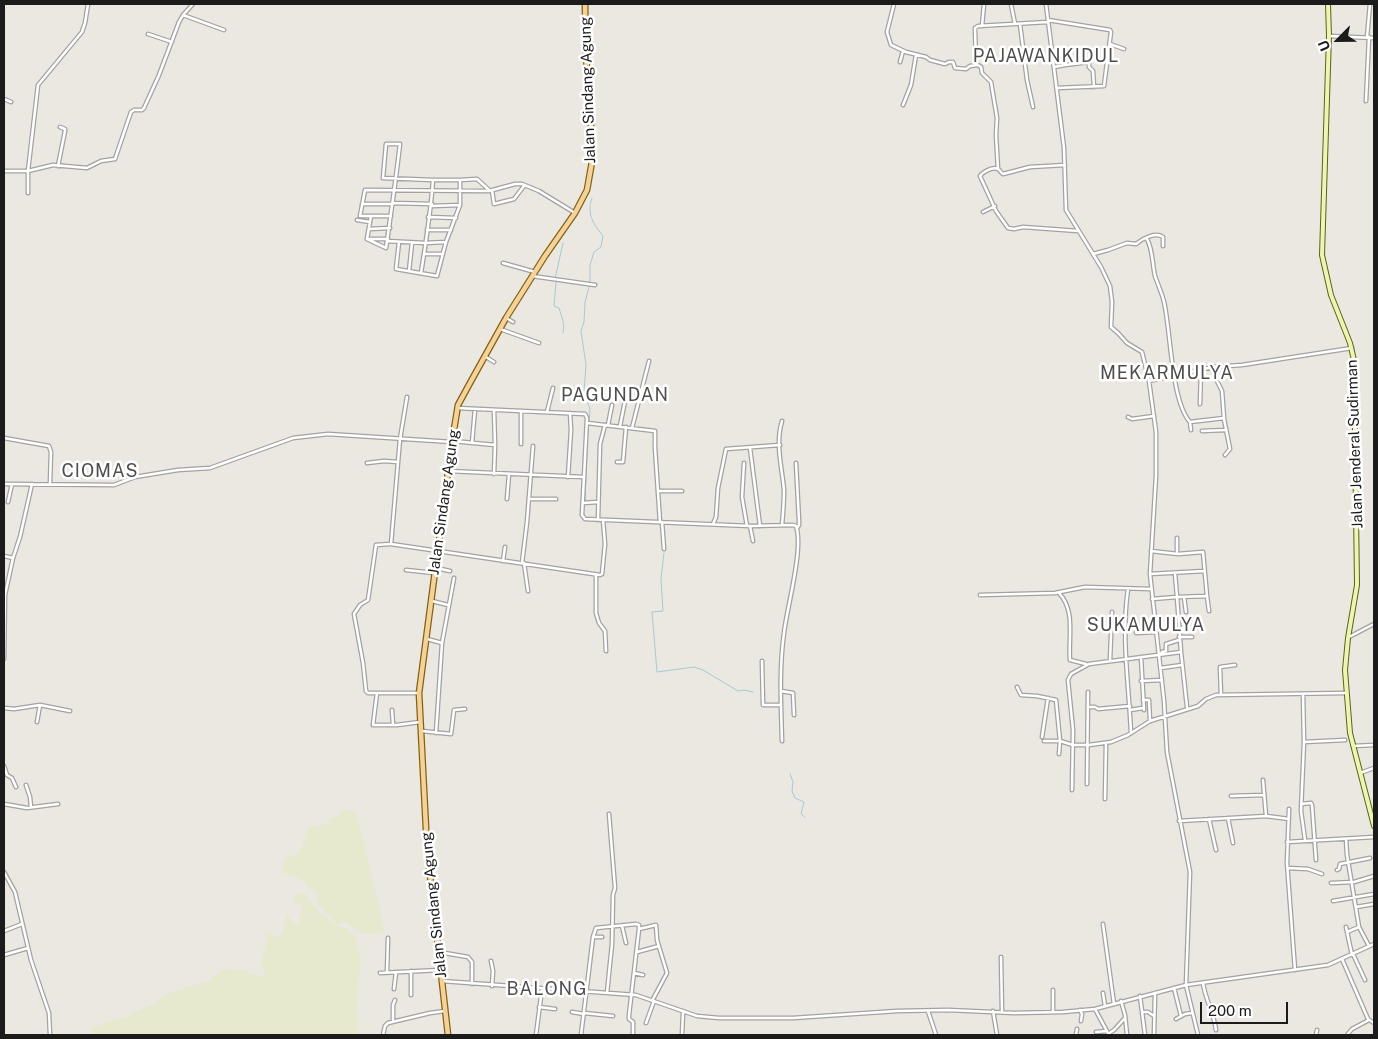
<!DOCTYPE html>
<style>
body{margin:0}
#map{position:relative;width:1378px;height:1039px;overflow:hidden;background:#ebe8e1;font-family:"Public Sans",sans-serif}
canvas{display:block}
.frame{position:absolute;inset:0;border:5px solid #1b1b1b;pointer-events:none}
.north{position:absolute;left:1313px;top:15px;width:50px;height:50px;-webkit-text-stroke:4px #fff;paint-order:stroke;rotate:247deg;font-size:14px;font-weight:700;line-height:20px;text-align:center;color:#1b1b1b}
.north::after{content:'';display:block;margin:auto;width:18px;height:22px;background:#1b1b1b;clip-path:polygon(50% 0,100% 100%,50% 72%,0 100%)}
.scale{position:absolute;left:1200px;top:1002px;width:88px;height:22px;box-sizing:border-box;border:2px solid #1b1b1b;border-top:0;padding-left:6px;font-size:15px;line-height:18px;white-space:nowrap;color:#1b1b1b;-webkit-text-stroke:4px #fff;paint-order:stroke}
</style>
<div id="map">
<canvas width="1378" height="1039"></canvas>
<div class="frame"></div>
<div class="north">U</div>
<div class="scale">200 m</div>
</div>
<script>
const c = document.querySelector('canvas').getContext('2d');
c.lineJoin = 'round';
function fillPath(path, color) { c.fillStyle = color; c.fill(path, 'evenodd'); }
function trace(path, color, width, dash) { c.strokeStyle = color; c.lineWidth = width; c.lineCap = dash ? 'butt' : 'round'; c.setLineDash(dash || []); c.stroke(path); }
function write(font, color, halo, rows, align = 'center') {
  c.font = font + ' "Public Sans",sans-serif'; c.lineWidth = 5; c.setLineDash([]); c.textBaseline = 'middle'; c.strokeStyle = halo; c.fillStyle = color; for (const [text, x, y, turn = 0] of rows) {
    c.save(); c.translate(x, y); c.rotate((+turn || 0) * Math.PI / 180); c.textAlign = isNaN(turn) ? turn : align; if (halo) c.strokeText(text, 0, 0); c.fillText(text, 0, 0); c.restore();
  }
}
fillPath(new Path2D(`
 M344 810 355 811 358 818 385 932 367 934 359 932 346 922 338 924 333 920 316 903 318 892 307 887 303 880 282 872 283 864 287 857 297 854 302 848 308 828 329 823V819L338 816Z
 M300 893 306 895 320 914 325 916 334 924 349 930 356 938 361 959 357 1001 359 1035H355L352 1031 354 1035H92V1028L112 1020 128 1017 131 1014 154 1004 165 995 187 987 210 981 223 969 246 970 249 973 264 976 263 967 261 963 266 945 267 933 279 937 283 930 287 915 293 922 300 924 301 904 294 902V894Z`), '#e6e9cd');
trace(new Path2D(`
 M555 279 563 243
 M556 282 554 306 559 308C562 317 565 324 563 333
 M590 283V265L594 252 601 247 603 236C594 225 586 214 592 198
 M589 422 590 409 584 392 586 365 581 331 584 322 585 302 589 287
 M585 501 588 425
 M664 553 661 579 663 611 652 612 657 672 694 667 703 670 738 691 744 690 753 692
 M790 774 793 782 792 791 795 798 804 802 801 814 805 817`), '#a4c9d6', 1);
const minor = new Path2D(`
 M894 4 887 32 891 45 906 52 926 57 930 60 945 64 949 62H953L955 68 966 69 970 66 977 65
 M1011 4 1015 24
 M1046 4 1064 148 1066 210 1101 267 1110 286 1112 302 1111 327 1118 333 1127 343 1142 352 1149 381 1156 432V476L1150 574 1164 701 1167 752 1190 872 1186 985 1198 1035
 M183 15 224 30
 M1048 20 1110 30 1111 32 1104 86 1057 88
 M1020 24 1027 80 1033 107
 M982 26 984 4
 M148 34 172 42
 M1329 36 1374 38
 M1367 37 1370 4
 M1110 44 1124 49
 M1052 54 1064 53 1065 65 1054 67
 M900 62 903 51
 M1065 65 1089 62V67L1093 71 1094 87
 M4 99 11 102
 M1366 101 1369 37
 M903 105 911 85 916 55
 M1065 165 1030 167 1003 174C1001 173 1000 170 998 169 992 166 982 173 980 176L996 211 1008 228 1014 229 1023 227 1078 231
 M58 166 65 131V129L60 127
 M998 169 996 135 997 118 991 82 982 73 981 67 976 64 975 28 978 26 1048 22
 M4 171H28L38 85 82 32 85 23 88 4
 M460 180 477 179 489 190
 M492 190 494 204 514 199 524 186
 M28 193V171L53 165 87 168 101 161 115 159 131 112 134 110H142L144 108 159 75 179 22 183 15 193 4
 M393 203 432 204
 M362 204H393
 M432 206 460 205
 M983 212 995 206
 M391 216H360L365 190 489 191 515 184H522L539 191 575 213
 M428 217 456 218
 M357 220 370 222
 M369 229 390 228
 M427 230H451
 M367 239 386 248C391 213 396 179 400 144H386L383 178 433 180C431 211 426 242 421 273
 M367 239 371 216
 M369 239H388
 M1147 239C1153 250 1152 263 1155 276 1158 285 1162 293 1164 302 1171 332 1171 401 1190 422L1224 418 1222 391 1215 377 1213 367
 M387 241 425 243 446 242 460 205V180H433
 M399 242 396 269 437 276 446 242
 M424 254H443
 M1093 254 1108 250 1127 243 1136 244C1143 238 1156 232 1163 237V246
 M503 263 535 272
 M409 271 412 243
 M532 276 595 285
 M506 318 513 322
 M500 329 539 343
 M486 357 494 362
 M1149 381 1213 367 1242 365 1352 348
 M407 397 400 439 391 544 600 575 602 574 605 544 603 520
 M1200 404 1201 369
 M457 408 585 414 587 418 584 477
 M494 410 495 445
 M547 412 553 388
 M1128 417 1132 419 1154 416
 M1224 419 1230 449 1225 455
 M1190 422 1191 430
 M587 423 655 431V448L660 522
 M608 425 612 405
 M620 426 625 401
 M632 428 649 361
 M1202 431 1225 430
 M4 438 49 446 51 452 50 483
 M453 441 495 445 494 474
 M472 443 475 409
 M521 444V411
 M750 448 760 526
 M617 462H623L626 427
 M367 463 384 461 398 462
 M744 463 742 497 747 526
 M796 463 799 521V525L797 528
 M448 471 584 477 582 515 585 519 750 526 793 525 796 526C804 548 787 607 784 633 779 669 781 705 782 741
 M568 477 571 430 570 413
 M4 484 114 485 135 477 178 470 210 468 293 438 328 434 452 442
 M658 491H682
 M507 499 509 474
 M529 499H556
 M8 502 12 484
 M583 503 598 502
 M598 520 600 444 605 425
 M662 522 664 549
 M713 524 716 517 718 488 726 449 780 445
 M782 525C783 514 784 502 784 490 782 467 775 444 782 421
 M750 526 753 541
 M1177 538V554
 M390 544 376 545 368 600 360 605 354 614 363 663 366 691 368 693H419
 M1151 551 1178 554 1203 552 1207 596 1177 597 1175 573
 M4 556 13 558
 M503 561 505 547
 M522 563 527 522 533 446
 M524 563 528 591
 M436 568 450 571
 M406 570 434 573
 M1150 574 1204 571
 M596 575V613L599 623 605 631 606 651
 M1128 589C1121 636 1129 686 1131 733
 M1059 593C1076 611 1068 637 1070 660L1086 664
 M980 595 1055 593 1085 587 1151 589
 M1207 596 1209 611
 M1184 597 1186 612
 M1152 599 1177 597 1181 652
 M432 601 448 605
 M1136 633 1156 632
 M1179 637H1192
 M1349 637 1374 624
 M427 639 442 643 436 733
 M442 643 454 578
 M1160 655 1162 652 1166 651V644L1179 640
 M1141 657 1144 710
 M4 659 5 595 13 558 20 537 32 484
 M1110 660 1112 612
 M762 661 763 705H781
 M1161 668 1182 665
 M1141 681 1162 680
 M1017 687 1021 695 1037 696 1056 700 1060 741 1073 745H1089L1111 742 1128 735 1150 721 1198 706 1206 699 1216 695 1346 693
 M781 691 793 693 794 715
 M377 693 373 725H397L420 722
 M1303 694 1304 742 1345 740
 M1221 695 1220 667 1235 665
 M1143 700H1149L1150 721
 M1088 707H1095L1098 709 1130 706
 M4 708 14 709 40 705 70 711
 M392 710 393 725
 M1130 710 1143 708
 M37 722 40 705
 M422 731 451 734 454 710 465 709
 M1042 737 1048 698
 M1044 741H1060L1059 754
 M1304 742 1301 811 1305 840
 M1353 746 1374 745
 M4 766 7 775 12 778 16 787
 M1360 773 1374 768
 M1263 780 1266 816
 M1087 784 1088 692
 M26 785 30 797 31 807
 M1072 790 1073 730 1068 680 1071 674 1089 664 1181 652 1187 707
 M1231 796 1264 795
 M1105 799 1106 743
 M4 804 27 808 58 804
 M1301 804 1311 803 1312 805 1316 860
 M1289 809 1287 863 1295 970
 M1228 818 1233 843
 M1209 819 1216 850
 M1179 821 1266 816 1289 819
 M1346 839 1347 855 1359 927 1369 946
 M1287 842 1374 837
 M1288 868 1308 869 1322 874
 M1337 870 1339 869 1340 864 1370 858
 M4 872 15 892 31 960 49 1013 50 1035
 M1331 883 1354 882 1374 876
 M1333 901 1374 894
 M1356 907 1374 904
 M1103 924 1114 1004
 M622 926 626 943
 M1346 927 1352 955
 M4 931 22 924
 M1347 932 1359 927
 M593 937H602
 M439 952 468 957 472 962V984
 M637 952 659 946
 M1353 954 1365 980
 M4 955 28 948
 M1001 957 1002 1012
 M1342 959 1368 1019 1374 1023
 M491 961 493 971 492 986
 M411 971V995
 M387 972 388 938
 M380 973 440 970
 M634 973 643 975
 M442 981 636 995 697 1016 719 1018H793L897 1011 948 1010 1014 1013 1063 1012 1095 1009 1186 985 1328 965 1374 944
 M1203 983C1205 999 1214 1013 1216 1030
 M1174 988 1181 1016
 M394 989 396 972
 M1053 990V1011
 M607 993 612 944 613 895 615 888 609 814
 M1103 993 1105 1006
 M1140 996 1145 1035
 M1121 1001 1125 1015 1127 1035
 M539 1007 555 1009
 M1095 1009 1109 1035
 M1080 1010 1082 1014 1081 1021
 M928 1011 936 1035
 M993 1011 997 1035
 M572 1012 584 1014
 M1143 1012H1148L1154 1016
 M584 1013 613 1016
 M1176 1019 1185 1014 1192 1013
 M393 1021V1005L395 1000
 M646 1023 654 1001
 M1096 1032 1107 1031
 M1108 1034 1114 1030 1125 1018
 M383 1035 385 1026 388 1023 430 1013 445 1011
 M536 1035 542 989
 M581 1035 593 937 596 928 636 924 639 925V929
 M633 1035V1022L629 1019V1015L639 929 656 925 657 940 667 973 652 1001
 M682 1035 683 1013
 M1076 1035 1077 1029
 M1154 1035 1155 993
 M1316 1035 1317 1030
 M1347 1035 1352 1029 1369 1020`);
const secondary = new Path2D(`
 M1328 4 1329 36 1322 255 1331 295 1350 343 1354 360 1357 585 1348 638 1345 670 1350 733 1374 826`);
const primary = new Path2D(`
 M448 1035 427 848 419 693 452 442 458 405 470 383 506 318 545 256 575 213 587 190 593 156 586 55 585 4`);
trace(minor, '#a2a2a2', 5);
trace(secondary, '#59660d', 6);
trace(primary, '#86620c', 7);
trace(minor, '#fff', 2.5);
trace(secondary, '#eef3b7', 4);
trace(primary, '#f3d29e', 4.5);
write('15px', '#1b1b1b', '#fff', [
 ["Jalan Sindang Agung",588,90,-92],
 ["Jalan Jenderal Sudirman",1355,444,-92],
 ["Jalan Sindang Agung",444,502,-82],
 ["Jalan Sindang Agung",434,905,-96]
]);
c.letterSpacing = '1px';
write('18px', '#4e4e4e', '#fff', [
 ["PAJAWANKIDUL",1046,56],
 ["MEKARMULYA",1167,373],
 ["PAGUNDAN",615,395],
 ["CIOMAS",100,471],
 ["SUKAMULYA",1146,625],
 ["BALONG",547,989]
]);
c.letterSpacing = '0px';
</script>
